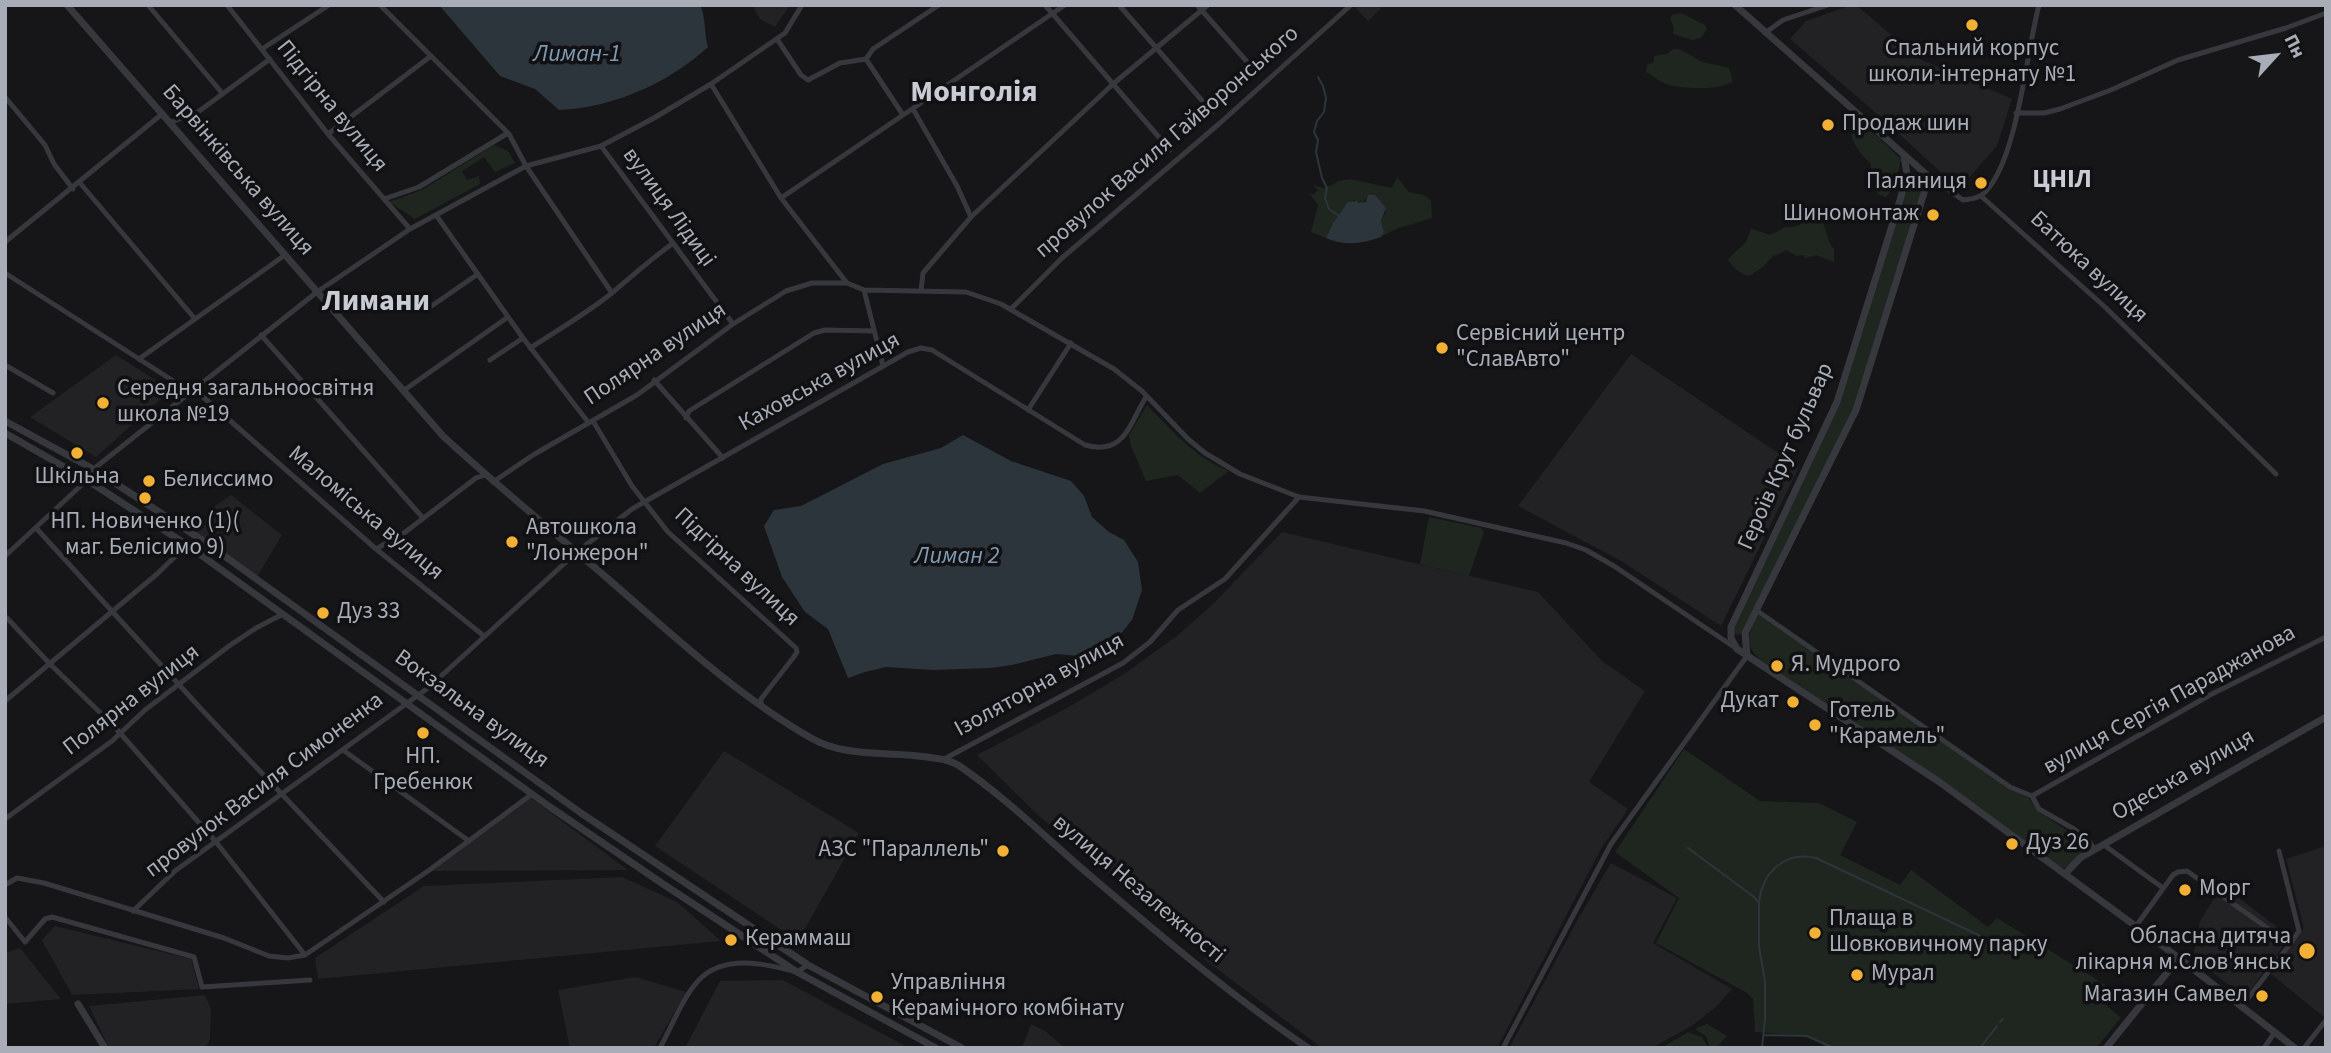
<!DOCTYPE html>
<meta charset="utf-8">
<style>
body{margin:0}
#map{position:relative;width:2331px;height:1053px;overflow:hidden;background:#161618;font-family:"Source Sans 3",sans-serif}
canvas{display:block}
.frame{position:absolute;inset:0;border:7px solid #a8adb8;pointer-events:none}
.north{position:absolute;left:2240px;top:21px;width:70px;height:70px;-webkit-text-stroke:5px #111113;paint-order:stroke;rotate:63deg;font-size:19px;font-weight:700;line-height:28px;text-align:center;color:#a8adb8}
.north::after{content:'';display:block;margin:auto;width:24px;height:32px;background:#a8adb8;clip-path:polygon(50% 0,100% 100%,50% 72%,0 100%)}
</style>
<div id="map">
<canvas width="2331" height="1053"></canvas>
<div class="frame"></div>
<div class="north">Пн</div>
</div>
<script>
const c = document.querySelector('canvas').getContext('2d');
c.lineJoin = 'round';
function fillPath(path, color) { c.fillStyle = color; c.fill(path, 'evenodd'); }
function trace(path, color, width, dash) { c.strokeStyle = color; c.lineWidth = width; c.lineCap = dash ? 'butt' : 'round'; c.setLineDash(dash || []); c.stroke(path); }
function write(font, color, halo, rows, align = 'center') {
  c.font = font + ' "Source Sans 3",sans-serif'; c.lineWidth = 7; c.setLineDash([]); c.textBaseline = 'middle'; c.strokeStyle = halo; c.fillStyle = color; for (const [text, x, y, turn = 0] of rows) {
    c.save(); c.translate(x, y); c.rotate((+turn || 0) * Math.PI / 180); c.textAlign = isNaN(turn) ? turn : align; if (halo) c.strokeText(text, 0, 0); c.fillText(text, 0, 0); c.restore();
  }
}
fillPath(new Path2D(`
 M752 5H790L775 27 760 19Z
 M1353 5H1384L1368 21Z
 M1852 5H1856L1920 59 2012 99 1997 146 1959 189 1883 119 1790 39 1806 21Z
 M1631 354 1799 467 1721 626 1623 562 1518 506Z
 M116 355 171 390 96 457 30 417Z
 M231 495 282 535 257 577 196 533 216 505Z
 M1282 532 1538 592 1602 661 1645 691 1589 782 1628 809 1602 847 1497 1048H1322L1204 959 1210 950 1136 897 1039 816 977 755 1067 708 1124 674 1178 635 1211 606Z
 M724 751 859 833 798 941 655 846Z
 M528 796 628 870 428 871Z
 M2326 846 2325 1018 2271 974 2304 928 2286 859Z
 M1611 863 1677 898 1653 943 1732 989 1717 1006 1693 1025 1652 1048H1509L1578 919Z
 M622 877 677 902 721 941 318 979 315 958 424 886Z
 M2222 885 2290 937 2245 997 2193 958 2200 921Z
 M55 926 191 959 199 989 72 995 42 940Z
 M20 948 61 999 5 1004V953Z
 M635 977 686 992 654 1048H570L558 990Z
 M783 980 909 1048H685L720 981Z
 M205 995 211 1009 210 1039 206 1048H109L89 1006Z
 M1031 1024 1045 1031 1065 1048H1022Z`), '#222225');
fillPath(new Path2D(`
 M1681 13 1705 25 1707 29 1701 38 1692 40 1673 34 1674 27 1670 19 1672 15Z
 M1673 49H1679L1703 62 1729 68 1733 81C1722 91 1680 89 1666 84 1659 81 1653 76 1646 72L1647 65 1654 62V56L1667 54Z
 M1859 119 1901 159 1896 184 1886 197C1875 194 1868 185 1868 174L1871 170V164C1860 154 1850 141 1850 126Z
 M494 145 508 151 515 163 495 172 484 157 462 171 467 180 479 176 480 184 415 219 389 202 422 190Z
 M1914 174 1922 177 1923 184 1855 409 1741 634 1736 635 1733 631 1840 403 1910 177Z
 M1397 177 1409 192 1424 195 1431 200 1432 218 1396 229 1381 237 1384 232 1381 221 1386 212 1382 204 1375 198H1367L1362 204 1354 200C1341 209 1333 223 1326 238L1311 232 1318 205 1310 194H1314L1318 190 1313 185 1323 188 1333 185 1338 181 1350 179 1392 188Z
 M1815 213C1827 221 1825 239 1834 249V262L1816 255 1806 258 1802 255 1797 256 1786 250 1777 255H1774L1763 267 1749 276C1741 274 1730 266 1728 259L1746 242 1751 229C1771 233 1764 240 1785 227 1798 229 1806 221 1815 213Z
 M1147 405C1171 429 1196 459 1229 471L1200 493 1178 475 1146 481 1131 446 1129 435Z
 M1429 517 1482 528 1484 532 1469 576 1420 564Z
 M1757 614 2009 789 2029 798 2038 811 2084 842 2091 849 2080 860 2064 868 2058 866 1930 772 1765 663C1743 647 1747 637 1757 614Z
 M1684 749 1760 801 1819 803 1857 822 1840 855 1900 885 1911 870 1988 927 1997 918 2117 992 2106 1005 2121 1018 2096 1048H1828L1806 1036 1755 1032 1753 999 1747 993 1656 943 1679 898 1615 852Z
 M1707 1024 1727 1036 1716 1048H1710L1706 1036 1696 1030V1028Z
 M1688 1032 1702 1037 1708 1047 1661 1048Z`), '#1e261f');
fillPath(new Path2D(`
 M439 5H700C706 17 704 34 708 47 669 83 612 108 559 110L535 89 500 76Z
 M1368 195H1375L1386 208 1381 221 1384 232 1381 237C1363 244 1343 246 1326 238L1333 223 1348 202 1357 201 1358 203 1366 202Z
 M963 435 1011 461 1071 481 1084 496 1092 517 1109 532 1124 540 1138 562 1142 590 1132 620 1101 658 1056 654 1012 665 991 668 933 670 886 667 865 672 848 678 828 629 805 612 782 577 764 526 774 510 801 506 883 464 941 448Z`), '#2c353c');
trace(new Path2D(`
 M1318 77 1323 86 1326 98 1324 112 1317 121 1314 132 1318 140 1316 152 1322 178 1327 188 1325 198 1329 209 1339 216
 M1688 848 1754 897 1759 903V947L1765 981V1019L1762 1048
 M1759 903C1762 872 1785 851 1816 858L1991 941
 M2000 1022 2003 1019
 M1764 1035 1807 1036 1834 1048
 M1980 1048 1997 1026`), '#2c353c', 2);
trace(new Path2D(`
 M148 5 222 93
 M227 5 328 134 410 229
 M380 5 509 134 526 166 612 293
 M1045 5 1170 150
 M1119 5 1212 112
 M1197 5 1257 73
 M1765 33 1783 20 1828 5
 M777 39 801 75 808 80 840 63 866 59 873 49 939 5
 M262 49 329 5
 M866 59 903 115
 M711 84 781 198 847 283 864 290 966 292 1001 304 1114 369 1142 391 1188 439 1205 453 1240 474 1299 497 1424 511 1566 543 1586 550 1614 566 1734 647
 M5 97 45 145 54 164 73 189
 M913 109 957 186 971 217
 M2016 113H2044L2060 109 2111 90 2178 60 2286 28 2326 13
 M169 123 198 112 270 59
 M328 134 431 56
 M601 146 733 324
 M1927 175 1963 200C1972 199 1981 198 1987 190 2018 155 2026 54 2039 5
 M80 183 195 319
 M1981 196 2106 308 2276 474
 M781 198 1065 5
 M384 199 419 187 508 133
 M436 215 523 338 588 422
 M5 242 162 114
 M5 273 189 391
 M864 290 883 366
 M921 291 923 273 971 217 1113 84 1208 5
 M430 307 478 274
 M1011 309 1062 258 1220 123 1351 5
 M261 335 423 518
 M530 348C558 330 587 313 612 293 632 276 651 259 672 244
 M139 359 285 255
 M490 360 523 338
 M5 365 53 393
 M654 380 723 458
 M193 388 376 549 484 636
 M403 391 508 317
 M1028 410 1071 343
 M686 418 689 411 814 333 825 330 874 331
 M593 421 632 486 668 532 796 648 797 652 793 658 761 699V706
 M493 482 533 455 637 395 733 324 786 291 812 283H847
 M37 529 203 711 384 902
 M376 549 404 533 476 478 485 475
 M5 556 87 480 96 467 317 292 410 229 526 166 601 146 654 118 711 84 785 33 802 5
 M1756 610 2010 787 2032 796 2039 809 2074 829 2089 841 2095 850
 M7 618 50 664 113 725 216 842 305 955
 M5 701 157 574 187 545
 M343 750 469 841
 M946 758 1123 663 1150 642 1178 610 1225 579 1299 497
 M2032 796 2210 695 2326 637
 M5 819 112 741 145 710 229 646 256 628 283 614
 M2104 845 2163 888
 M2279 851 2299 931 2290 944
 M5 885 17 878 44 883 224 938 269 956 288 958 305 955 428 871 532 794
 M133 911 175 871 428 688 577 552 632 509 908 352 921 348 932 350 1085 445C1125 456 1129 424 1146 397
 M5 917 25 942 45 919 52 917 194 957 202 987 310 980
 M2136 926 2173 875 2178 872 2187 871 2290 944 2242 1006
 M660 1048C671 1028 683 997 698 981 723 953 767 964 797 972L808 965
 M1503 1048 1611 844 1747 656
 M2264 1048 2275 1032
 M2304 1048 2326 1020`), '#37383d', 5);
trace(new Path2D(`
 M67 5 443 436C496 485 552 530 607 578 672 634 736 695 811 738 845 758 889 751 927 757 940 759 947 759 958 765 1001 794 1040 832 1079 866 1154 930 1226 992 1308 1048
 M1735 5 1927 175 1924 193 1856 410 1745 633 1747 656
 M1904 156 1907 174 1900 200 1837 402 1731 627V638L1737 649 1938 781 2179 958 2295 1048
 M5 421 95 470 205 542 581 813 808 965 962 1048
 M5 433 87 480 187 545 550 807 663 884 797 972 936 1048
 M2065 874 2080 858 2326 717
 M78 1004 105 1048
 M2106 1048 2179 958`), '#37383d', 7);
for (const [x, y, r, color] of [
 [1972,25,7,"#f2b134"],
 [1828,125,7,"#f2b134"],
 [1981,183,7,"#f2b134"],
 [1933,215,7,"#f2b134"],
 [1442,348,7,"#f2b134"],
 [103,403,7,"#f2b134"],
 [77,453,7,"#f2b134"],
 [149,481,7,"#f2b134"],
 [145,498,7,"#f2b134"],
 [512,542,7,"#f2b134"],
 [323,613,7,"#f2b134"],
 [1777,666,7,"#f2b134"],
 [1793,702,7,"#f2b134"],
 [1815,725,7,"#f2b134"],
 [423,733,7,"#f2b134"],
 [2012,844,7,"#f2b134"],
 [1003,851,7,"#f2b134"],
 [2185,890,7,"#f2b134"],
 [1815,933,7,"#f2b134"],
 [731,940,7,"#f2b134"],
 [2307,951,9,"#f2b134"],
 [1857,975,7,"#f2b134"],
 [2262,996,7,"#f2b134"],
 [877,997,7,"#f2b134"]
]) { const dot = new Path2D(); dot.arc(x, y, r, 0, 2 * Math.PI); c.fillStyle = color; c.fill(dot); trace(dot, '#111113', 2.5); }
write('23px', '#a8adb8', '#111113', [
 ["Спальний корпус",1972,50,"center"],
 ["школи-інтернату №1",1972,76,"center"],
 ["Продаж шин",1842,125],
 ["Паляниця",1967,183,"right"],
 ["Шиномонтаж",1919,215,"right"],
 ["Сервісний центр",1456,335],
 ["\"СлавАвто\"",1456,361],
 ["Середня загальноосвітня",117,390],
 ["школа №19",117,416],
 ["Шкільна",77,478,"center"],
 ["Белиссимо",163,481],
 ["НП. Новиченко (1)(",145,523,"center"],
 ["маг. Белісимо 9)",145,549,"center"],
 ["Автошкола",526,529],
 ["\"Лонжерон\"",526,555],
 ["Дуз 33",337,613],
 ["Я. Мудрого",1791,666],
 ["Дукат",1779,702,"right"],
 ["Готель",1829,712],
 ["\"Карамель\"",1829,738],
 ["НП.",423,758,"center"],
 ["Гребенюк",423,784,"center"],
 ["Дуз 26",2026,844],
 ["АЗС \"Параллель\"",989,851,"right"],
 ["Морг",2199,890],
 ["Плаща в",1829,920],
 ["Шовковичному парку",1829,946],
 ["Обласна дитяча",2291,938,"right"],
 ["лікарня м.Слов'янськ",2291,964,"right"],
 ["Кераммаш",745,940],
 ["Мурал",1871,975],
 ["Управління",891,984],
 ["Керамічного комбінату",891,1010],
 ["Магазин Самвел",2248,996,"right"]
], 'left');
write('23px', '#a8adb8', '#111113', [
 ["Підгірна вулиця",331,107,51],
 ["провулок Василя Гайворонського",1168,143,-41],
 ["Барвінківська вулиця",237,171,49],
 ["вулиця Лідиці",668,208,54],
 ["Батюка вулиця",2088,268,43],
 ["Полярна вулиця",656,355,-34],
 ["Каховська вулиця",820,383,-29],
 ["Героїв Крут бульвар",1787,457,-66],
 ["Маломіська вулиця",365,514,40],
 ["Підгірна вулиця",736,568,43],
 ["Ізоляторна вулиця",1040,686,-29],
 ["Полярна вулиця",132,701,-38],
 ["вулиця Сергія Параджанова",2170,701,-29],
 ["Вокзальна вулиця",471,710,36],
 ["Одеська вулиця",2184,776,-30],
 ["провулок Василя Симоненка",265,786,-37],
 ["вулиця Незалежності",1138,890,40]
]);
write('italic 24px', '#7f9bb3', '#111113', [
 ["Лиман-1",577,56],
 ["Лиман 2",957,558]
]);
write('bold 26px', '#c9ccd4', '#111113', [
 ["ЦНІЛ",2062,181]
]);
write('bold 30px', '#c9ccd4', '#111113', [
 ["Монголія",974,94],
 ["Лимани",376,303]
]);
</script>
